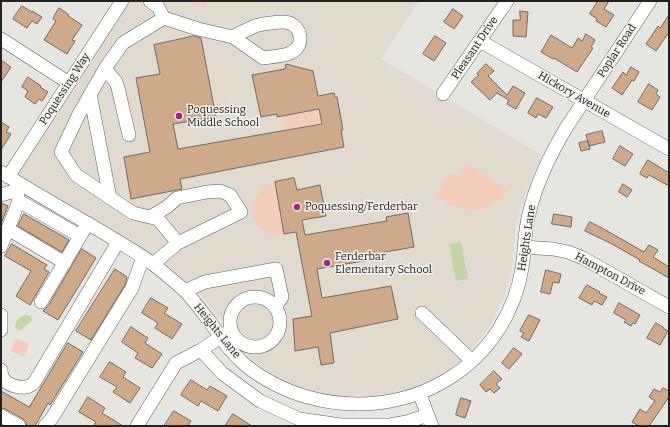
<!DOCTYPE html>
<style>
body{margin:0}
#map{position:relative;width:670px;height:427px;overflow:hidden;background:#e7e5e0;font-family:Bitter,serif}
canvas{display:block}
.frame{position:absolute;inset:0;border:2px solid #232220;pointer-events:none}
</style>
<div id="map">
<canvas width="670" height="427"></canvas>
<div class="frame"></div>
</div>
<script>
const c = document.querySelector('canvas').getContext('2d');
c.lineJoin = 'round';
function fillPath(path, color) { c.fillStyle = color; c.fill(path, 'evenodd'); }
function trace(path, color, width, dash) { c.strokeStyle = color; c.lineWidth = width; c.lineCap = dash ? 'butt' : 'round'; c.setLineDash(dash || []); c.stroke(path); }
function write(font, color, halo, rows, align = 'center') {
  c.font = font + ' Bitter,serif'; c.lineWidth = 3; c.setLineDash([]); c.textBaseline = 'middle'; c.strokeStyle = halo; c.fillStyle = color; for (const [text, x, y, turn = 0] of rows) {
    c.save(); c.translate(x, y); c.rotate((+turn || 0) * Math.PI / 180); c.textAlign = isNaN(turn) ? turn : align; if (halo) c.strokeText(text, 0, 0); c.fillText(text, 0, 0); c.restore();
  }
}
fillPath(new Path2D(`
 M127 1H419L381 59 542 155 525 194 517 220 515 233 512 268 507 289 503 299 494 319 482 337 467 354 450 369 431 381 416 388 389 396 343 399 299 389 279 379 251 359 236 343 221 320 197 291 167 265 134 244 15 172Z`), '#e1dbcf');
fillPath(new Path2D(`
 M190 1H212L204 9Z
 M319 109 322 124 285 130 282 116Z
 M466 163 507 190 503 198 492 205 477 212 449 204 446 201 438 199 437 194 441 187 444 178 449 173 459 176Z
 M275 182 284 234C259 245 233 198 275 182Z
 M16 338 29 344 24 357 10 351Z`), '#f4cdbd');
fillPath(new Path2D(`
 M461 242 468 279 456 281 449 244Z
 M24 315H28L31 317 32 320C29 324 25 325 22 330H18L15 327C15 321 19 318 24 315Z`), '#c5d5a9');
const building = new Path2D(`
 M598 1H609L604 9 614 15 606 27 596 21 597 19 590 14Z
 M22 6 32 12V11L42 17 37 24 32 21 27 28 13 19Z
 M59 8 68 14V16L82 25 72 40 75 41 67 54 44 40 56 21 53 19Z
 M453 9 463 16 454 29 444 22Z
 M520 11 528 12 526 37 513 36V20H520Z
 M669 15V32L656 51 646 44 658 26 660 28Z
 M586 34 595 40 591 47 593 48 577 72 554 58 553 59 541 52 551 35 572 48 578 38 582 41Z
 M194 36 201 38 216 117 173 124 178 149 322 124 319 109 277 117V114L261 117 252 75 285 69 286 64 313 71 318 96 334 93 335 97H337L343 130H341L344 147 180 179 182 189 131 199 124 157 150 152 136 78 160 74 154 45Z
 M435 36 446 43 434 61 423 54Z
 M1 60 11 67 1 82Z
 M486 64 494 71 488 76 507 95 513 86 525 93 516 109 507 104 509 100 497 93 490 100 471 82 479 75 477 74Z
 M631 67 639 72 634 81 632 80 622 95 612 88 623 72 626 75Z
 M28 77 41 86 40 87 48 92 42 101 39 99 35 104 25 97 28 91 22 87Z
 M649 84 658 90 656 94 660 97 652 110 638 102Z
 M537 98 553 107 546 118 538 114 536 118 528 113Z
 M1 122 9 127 6 132 11 134 1 150Z
 M602 131 605 142 589 146 586 135Z
 M588 141 590 149 581 151 579 143Z
 M620 146 633 154 625 166 613 159Z
 M648 160 669 173V186L649 175 647 178 640 174Z
 M294 178 297 190 320 185 326 216 302 220 305 235 387 221 386 217 408 213 414 247 385 252 386 257 317 269 322 298 391 286 398 319 330 333 334 363 321 365 318 347 295 351 293 319 312 316 296 232 284 234 275 182Z
 M623 184 632 190 627 197 619 192Z
 M1 203 8 206 1 224Z
 M24 214 69 240 62 252 18 226Z
 M554 214 572 217 571 227 552 224Z
 M590 222 602 228 644 252 649 245 658 250 653 257 669 267V278L639 261 640 260 612 244 585 231Z
 M12 244 47 265 44 269 49 272 30 305 16 296 31 271 5 256Z
 M82 249 96 258 58 320 43 311 48 306Z
 M115 269 127 277 125 285 91 340 76 331Z
 M546 270 561 274 559 283 553 282 550 294 541 292Z
 M587 285 600 292 599 293 607 297 602 305 594 301 592 305 579 298Z
 M151 298 168 308 164 313 182 324 172 339 155 328 158 323 142 313Z
 M619 303 640 315 635 324 633 323 631 326 624 322 626 320 614 313Z
 M529 315 540 320 529 341 521 337 524 333 520 331Z
 M656 323 663 327V328L668 331 660 345 647 338Z
 M131 327 148 338 145 343 162 354 152 368 135 358 138 353 122 342Z
 M68 343 83 352 50 405 48 403 35 426H27L26 422 23 419 5 409 1 408V391L29 407Z
 M514 348 522 354 509 369 502 363Z
 M110 362 126 372 123 377 140 388 130 403 113 392 117 387 100 377Z
 M494 371 502 379 496 384 500 388 494 393 490 389 486 392 480 385Z
 M191 380 207 390 210 386 227 396 218 411 201 401 198 406 181 395Z
 M663 388 669 391V397L649 426H639L632 422 640 409 646 413 655 401 649 397 654 389 660 392Z
 M88 397 105 408 102 413 123 426H93L96 422 79 412Z
 M461 398 471 401 465 418 456 415Z
 M174 411 191 421 188 426H164Z
 M233 414 252 426H225Z`);
fillPath(building, '#ceaa8a');
trace(building, '#6f6b68', 1);
const minor = new Path2D(`
 M150 1 158 7 164 18 123 43 106 67 79 114 61 152 76 175 133 213 158 219 178 243
 M164 18 198 29 233 37 263 58C270 57 284 56 290 53 307 46 301 22 283 22 277 22 261 24 255 26 248 29 240 33 233 37
 M1 39 69 83
 M480 41 669 149
 M105 69 116 82 118 88 129 135
 M90 94 110 198
 M443 94 507 1
 M1 172C34 193 70 213 104 233 120 243 137 252 153 264 163 272 174 281 184 290 194 300 202 312 210 322 216 330 221 338 227 346 232 352 238 358 244 364 321 427 443 416 499 329 510 311 519 289 522 268 525 250 524 232 529 214 536 183 550 155 566 128L650 1
 M8 177 122 1
 M1 195 17 190
 M19 201 80 236
 M150 217 167 207 177 198 207 192 220 191 230 195 241 212 178 243 153 264
 M8 229 65 263
 M1 246 19 201 17 193
 M524 247 553 249 568 252 583 258 669 307
 M185 291 205 282 276 269 282 297 276 306
 M230 322a25 25 0 1 1 50 0a25 25 0 1 1-50 0Z
 M41 302 88 223
 M422 313 472 361
 M1 315V330
 M201 350 222 373 260 401 299 419 341 425H390L407 422 428 415
 M1 370C1 373 2 377 4 380 8 385 19 388 25 387 29 387 31 385 34 383L118 242
 M420 395 432 426
 M1 416 19 426
 M45 426 52 418 132 288 143 257
 M137 426 176 363 201 350 228 332`);
trace(minor, '#5e5c59', 14);
trace(minor, '#fff', 13);
for (const [x, y, r, color] of [
 [179,116,4,"#9f2780"],
 [297,207,4,"#9f2780"],
 [327,263,4,"#9f2780"]
]) { const dot = new Path2D(); dot.arc(x, y, r, 0, 2 * Math.PI); c.fillStyle = color; c.fill(dot); trace(dot, '#f4f2ed', 1.5); }
write('11px', '#232220', '#f4f2ed', [
 ["Pleasant Drive",475,48,-56],
 ["Poplar Road",617,51,-57],
 ["Poquessing Way",65,89,-57],
 ["Hickory Avenue",574,95,30],
 ["Heights Lane",527,238,-81],
 ["Hampton Drive",610,274,28],
 ["Heights Lane",217,331,51]
]);
write('11px', '#232220', '#f4f2ed', [
 ["Poquessing",187,110],
 ["Middle School",187,123],
 ["Poquessing/Ferderbar",305,207],
 ["Ferderbar",335,257],
 ["Elementary School",335,270]
], 'left');
</script>
